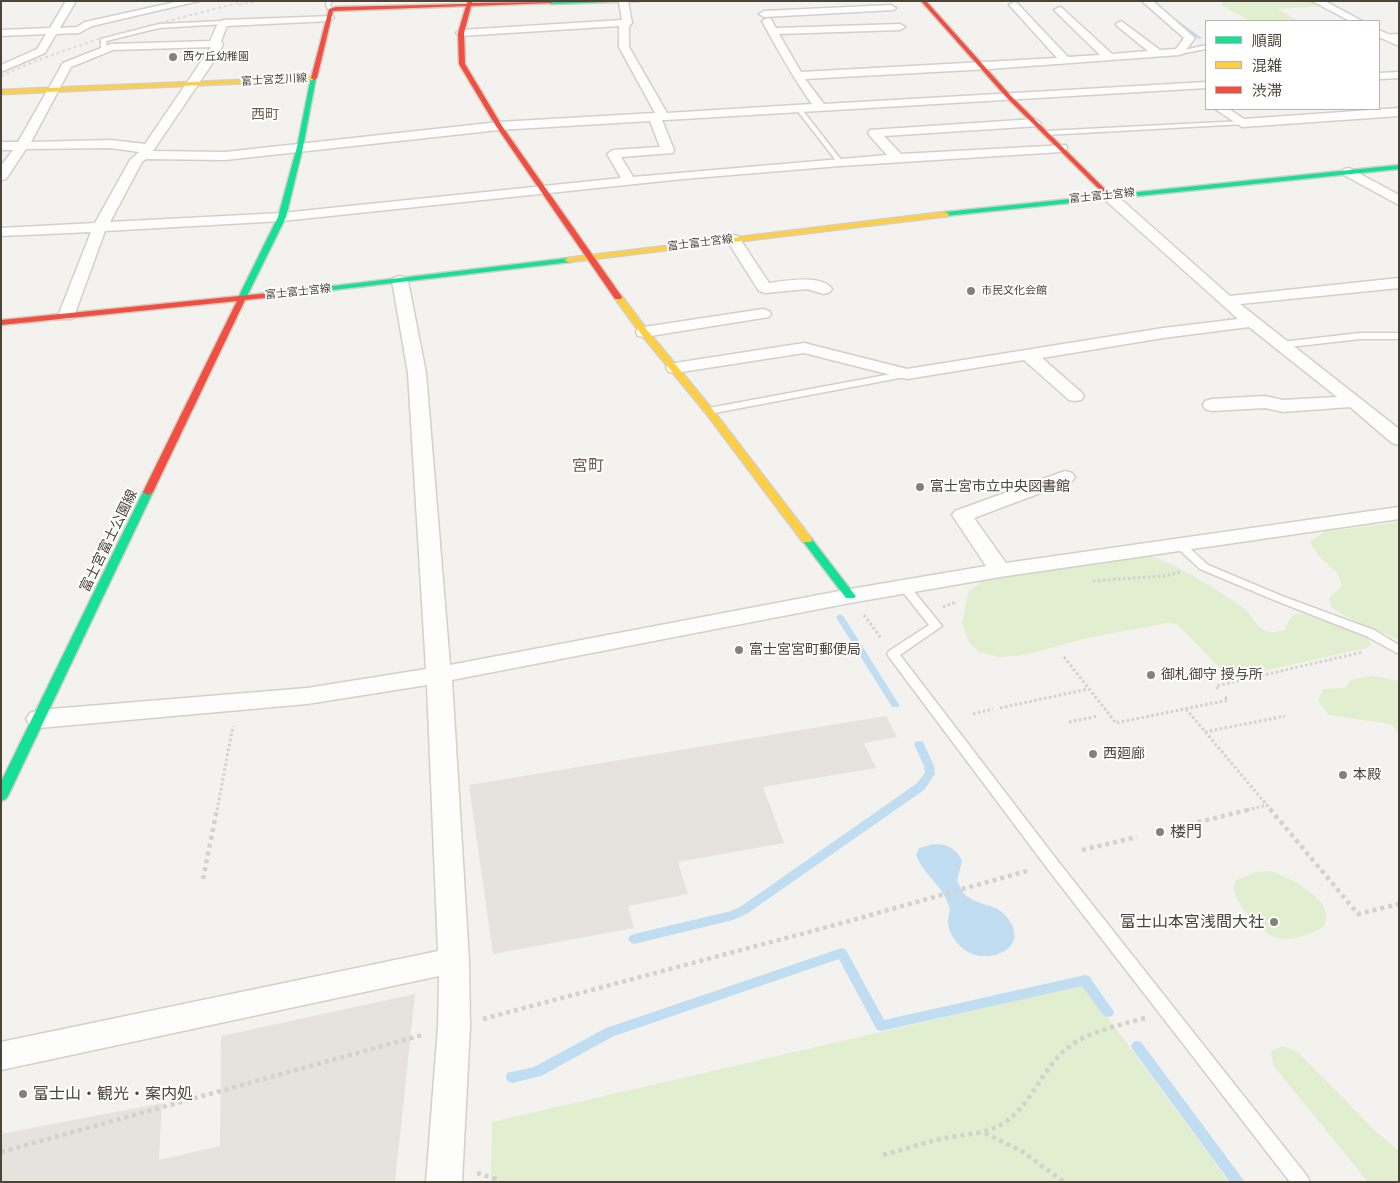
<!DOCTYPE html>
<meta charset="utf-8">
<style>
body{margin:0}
#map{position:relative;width:1400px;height:1183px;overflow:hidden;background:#f4f2ee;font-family:"PT Sans","Noto Sans JP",sans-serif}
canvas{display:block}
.frame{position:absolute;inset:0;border:2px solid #4b4439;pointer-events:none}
.legend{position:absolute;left:1205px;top:20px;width:175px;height:90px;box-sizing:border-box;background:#fff;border:1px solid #b7b4b0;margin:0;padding:6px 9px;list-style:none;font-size:15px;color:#4b4439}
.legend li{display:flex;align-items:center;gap:10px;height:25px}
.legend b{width:25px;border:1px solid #b7b4b0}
</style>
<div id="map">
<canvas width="1400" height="1183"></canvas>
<div class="frame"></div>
<ul class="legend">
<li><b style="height:6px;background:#16e098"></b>順調</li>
<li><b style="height:6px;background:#ffcf43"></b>混雑</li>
<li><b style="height:6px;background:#f24e42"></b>渋滞</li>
</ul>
</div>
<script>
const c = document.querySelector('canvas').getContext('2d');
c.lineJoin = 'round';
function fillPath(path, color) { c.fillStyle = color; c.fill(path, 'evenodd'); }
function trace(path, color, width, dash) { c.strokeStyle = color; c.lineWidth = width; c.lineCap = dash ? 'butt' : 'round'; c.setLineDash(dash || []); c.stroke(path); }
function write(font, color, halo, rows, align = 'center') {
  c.font = font + ' "PT Sans","Noto Sans JP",sans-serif'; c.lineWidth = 4; c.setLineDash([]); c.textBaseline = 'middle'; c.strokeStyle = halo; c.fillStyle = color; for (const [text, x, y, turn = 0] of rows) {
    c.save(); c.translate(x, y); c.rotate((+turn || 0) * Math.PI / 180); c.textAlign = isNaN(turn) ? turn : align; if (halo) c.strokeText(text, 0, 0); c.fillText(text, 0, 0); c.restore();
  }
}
fillPath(new Path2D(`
 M1224 1H1314L1324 6 1278 9 1298 21H1250L1221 5Z
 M1399 522V640C1384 632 1339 617 1331 606 1330 604 1330 601 1329 598L1342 586 1338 574 1318 555 1310 542 1324 532Z
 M1147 556C1167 557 1227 596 1245 609 1253 616 1255 627 1266 631 1272 633 1278 632 1285 630 1289 618 1292 612 1305 614L1361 634 1368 639 1371 644 1367 648 1236 677 1225 673 1177 624 1168 623 1092 637 1024 655 999 657 979 652 969 642 962 624 968 592 982 581Z
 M1372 676 1399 681V733L1391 724 1329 715 1318 701 1323 689 1345 688 1351 680Z
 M1271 871C1288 877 1322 894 1326 913 1327 916 1325 921 1325 925 1314 934 1289 943 1274 937 1261 932 1237 906 1234 891 1234 888 1235 884 1236 880L1256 872Z
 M1084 985 1229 1182H491L492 1122Z
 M1283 1046 1298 1052 1374 1130 1399 1151V1182H1368L1273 1065 1271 1051Z`), '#e1eecf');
fillPath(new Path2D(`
 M886 716 897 737 864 743 876 768 763 787 784 843 678 862 688 894 628 906 634 928 493 954 469 785Z
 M415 994 395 1182H1V1134L162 1103 159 1160 220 1146 221 1036Z`), '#e6e3df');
fillPath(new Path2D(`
 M934 844C948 844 956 848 962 861L957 881C960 886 963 895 968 897 985 908 1001 903 1012 925 1025 953 983 964 965 950 956 943 948 933 948 921 948 916 951 911 949 906 943 886 924 875 916 855L919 848Z`), '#c0ddf1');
fillPath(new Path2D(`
 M1168 15H1170L1202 38 1199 39 1168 17Z
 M840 614 844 617 898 703 900 705 898 707H892L836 617Z
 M919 741 923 742 924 744 934 766 935 774 924 790 748 913 733 920 634 944 630 942 628 939 630 936 634 934 731 911 740 907 916 784 925 773 924 766 914 744 915 742Z
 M842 948 846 950 884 1020 1085 975 1089 976 1114 1012 1112 1016 1108 1017 1104 1016 1082 986 881 1031 877 1030 839 959 614 1036 541 1076 512 1083 507 1081 506 1077 507 1073 534 1067 606 1028Z
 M1137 1041 1141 1042 1245 1182H1230L1133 1050 1131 1046 1133 1042Z`), '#c0ddf1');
const lane = new Path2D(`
 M327 1H332L330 5 333 11H329L326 5Z
 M223 21 225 24 159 28 106 41 107 50 104 52 101 50V39L159 24Z
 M1399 34V38H1379V35Z
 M1206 45V49L1179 54 1176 52Z
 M796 107H800L842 161V163H838L796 109Z
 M1242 121 1244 122V124L1046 135 1043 133 1046 131Z
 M1360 333H1399V339H1360L1281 348 1277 345 1281 342Z
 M907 371 910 372V376L709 414 704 411 709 408Z
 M1179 541 1183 542 1208 565 1282 596 1374 630 1399 645V654L1366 636 1274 600 1200 569 1175 546 1174 544Z
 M904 583 908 584 942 626 900 655 1057 860 1307 1176 1310 1182H1290L1047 868 889 657 887 654 889 651 929 625 898 586Z`);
const street = new Path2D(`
 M66 1H76L60 28 77 27 85 22 180 1H199L92 26 79 33 56 34 45 53 1 72V65L37 49 46 34 1 36V30L50 28Z
 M628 1 632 23 629 27V47L667 113 812 104C793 78 777 48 762 21L767 18 771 19 776 28 900 24 905 27 900 30 779 34 801 72 1057 58 1011 7 1009 5 1014 2 1017 3 1068 57 1100 55 1056 12 1054 10 1059 7 1062 8 1112 54 1148 51 1117 26 1116 24 1121 21 1160 50 1176 49 1184 38 1142 1H1153L1195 38 1183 54 1179 55 989 69 805 79 824 104 1206 82V88L666 120H662L674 150 673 153 621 157 633 177 887 155 870 136 868 133 870 130 1035 119 1041 123 1039 126 884 136 901 154 1066 145 1067 148 1066 151 1061 152 840 166 683 179 282 221 105 231 74 316 72 319H60L58 316 91 232 1 236V228L95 223 130 160 139 152 111 148 26 149 6 179 1 180V166L13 150H1V142H18L63 63 111 44 210 41 218 23 223 20 333 16 334 18 329 21 227 26 221 41 223 44 220 52 153 151 225 152 499 122 655 113 619 47V26L461 36 456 33 461 30 622 20 619 2ZM211 47 145 144 111 140 31 142 71 67 113 50ZM650 121 660 147 613 150 607 154 621 178 282 213 110 222 142 162 146 159 225 160 499 130Z
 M1312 1H1325L1362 21H1350Z
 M891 5 896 8 894 10 764 17 759 14 764 11Z
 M1379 30 1399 39V46L1379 37Z
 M1399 72V78L1379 79V73Z
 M1399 108V116L1242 127 1215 109H1229L1244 119Z
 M1349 168 1399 195V205L1344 175 1342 172 1344 169Z
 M1109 192 1114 193 1230 296 1399 278V288L1240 304 1399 429V445L1392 443 1350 407 1283 412 1265 408 1212 411 1205 409 1203 405 1205 401 1212 399 1265 396 1283 400 1337 397 1249 327 1163 338 1042 358 1081 392 1084 396 1081 400 1075 401 1069 400 1024 360 907 379 804 353 675 373 669 372 666 368 669 364 675 363 804 343 907 369 1163 328 1238 319 1104 199 1102 196 1104 193Z
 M733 235 738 236 769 283C785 281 822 274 832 289L830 292 824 294 807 289 765 293 759 291 726 239 728 236Z
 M400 276 406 278 408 281 426 373 450 665 850 589 986 566 952 515 955 511 1065 471 1072 473 1075 477 1072 481 974 518 1006 563 1399 507V519L1000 577 850 603 452 680 469 960 470 1027 462 1182H426L438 1027 439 976 1 1070V1042L438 951 427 685 307 704 39 728 30 725 26 719 30 713 39 710 307 688 426 669 408 373 392 281 394 278Z
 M763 309 769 311 771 314 769 317 644 337 638 336 636 332 638 328 644 327Z`);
const fast = new Path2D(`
 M564 1H639L551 4 549 3Z
 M311 77 316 78 303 147 286 217 246 298 239 300 238 298 278 217 297 147Z
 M1399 165V169L945 216 941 214 945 212Z
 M568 258H571V262L299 294 295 292 299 290Z
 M148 489 153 492 8 796 6 799 1 801V782L143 492Z
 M807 537 811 538 854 594 856 596 854 598H846L802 540Z`);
const slow = new Path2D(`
 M315 77 313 80 1 94V90Z
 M945 212 949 214 948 216 568 262 564 260 568 258Z
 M615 295H621L647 330 712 409 811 538 812 540 811 542H803L706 413 641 334 614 297Z`);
const jam = new Path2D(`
 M468 1H472V3L551 2 553 3 471 6 464 33 465 64 502 126 622 297 621 299H615L496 126 459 64 458 33 466 6 333 11 317 78 314 80 311 78 329 9 336 7 467 4Z
 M921 1H926L1011 96 1111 195V197H1107L1007 98Z
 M299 290 303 292 302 294 245 300 153 492 148 495 143 492 237 301 1 325V320Z`);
trace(lane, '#d2d0cb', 3);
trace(street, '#d2d0cb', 3);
trace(fast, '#d3cfc5', 3);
trace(slow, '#d3cfc5', 3);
trace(jam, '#d3cfc5', 3);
trace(new Path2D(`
 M1093 581 1164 576 1181 572
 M943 607 956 602
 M864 615 881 638
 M1064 657 1116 723 1228 700 1224 696
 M1218 689 1216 686 1363 652
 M1000 708 1088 689
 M1186 709 1271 810
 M973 714 993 709
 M1069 722 1098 716
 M1205 732 1285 716
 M217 810 233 726
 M1247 810 1267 805`), '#d3d2cc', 3, [2.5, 2.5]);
trace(new Path2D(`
 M1270 809 1358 914 1399 904
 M1182 826 1252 809
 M1082 850 1137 837
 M203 879 217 809
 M483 1019 835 925 1030 870
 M985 1133 1023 1152 1064 1182
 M1 1152 422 1035
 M883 1155C904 1150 924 1142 946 1138 966 1134 989 1134 1007 1121 1027 1106 1037 1083 1052 1064 1075 1033 1110 1028 1145 1018
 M477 1173 496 1179 499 1182`), '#d3d2cc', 4.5, [4, 4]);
fillPath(lane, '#fdfdfc');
fillPath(street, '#fdfdfc');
fillPath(fast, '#16e098');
fillPath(slow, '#ffcf43');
fillPath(jam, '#f24e42');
trace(new Path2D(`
 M239 5 258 1
 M1 76 38 60 101 38 246 1`), '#dbdbda', 2, [3, 3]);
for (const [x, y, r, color] of [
 [173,57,5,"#868178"],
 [971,291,5,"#868178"],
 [920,487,5,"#868178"],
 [739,650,5,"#868178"],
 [1151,675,5,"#868178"],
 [1093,754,5,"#868178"],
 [1343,775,5,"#868178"],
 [1160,832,5,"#868178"],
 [1274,922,5,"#868178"],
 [23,1094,5,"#868178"]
]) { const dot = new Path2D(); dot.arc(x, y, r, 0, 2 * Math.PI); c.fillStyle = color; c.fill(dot); trace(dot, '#fff', 2); }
write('11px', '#4b4439', '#fff', [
 ["西ケ丘幼稚園",183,57],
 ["市民文化会館",981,291]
], 'left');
write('11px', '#4b4439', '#fff', [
 ["富士宮芝川線",274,80,-3],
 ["富士富士宮線",1102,196,-6],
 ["富士富士宮線",700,243,-7],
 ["富士富士宮線",298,292,-6]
]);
write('14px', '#6e6250', '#fff', [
 ["西町",265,115]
]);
write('14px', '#4b4439', '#fff', [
 ["富士宮市立中央図書館",930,487],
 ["富士宮宮町郵便局",749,650],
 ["御札御守 授与所",1161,675],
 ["西廻廊",1103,754],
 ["本殿",1353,775]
], 'left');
write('14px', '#4b4439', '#fff', [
 ["富士宮富士公園線",109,541,-64]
]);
write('16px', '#6e6250', '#fff', [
 ["宮町",588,466]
]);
write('16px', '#4b4439', '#fff', [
 ["楼門",1170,832],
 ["富士山本宮浅間大社",1264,922,"right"],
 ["富士山・観光・案内処",33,1094]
], 'left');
</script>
